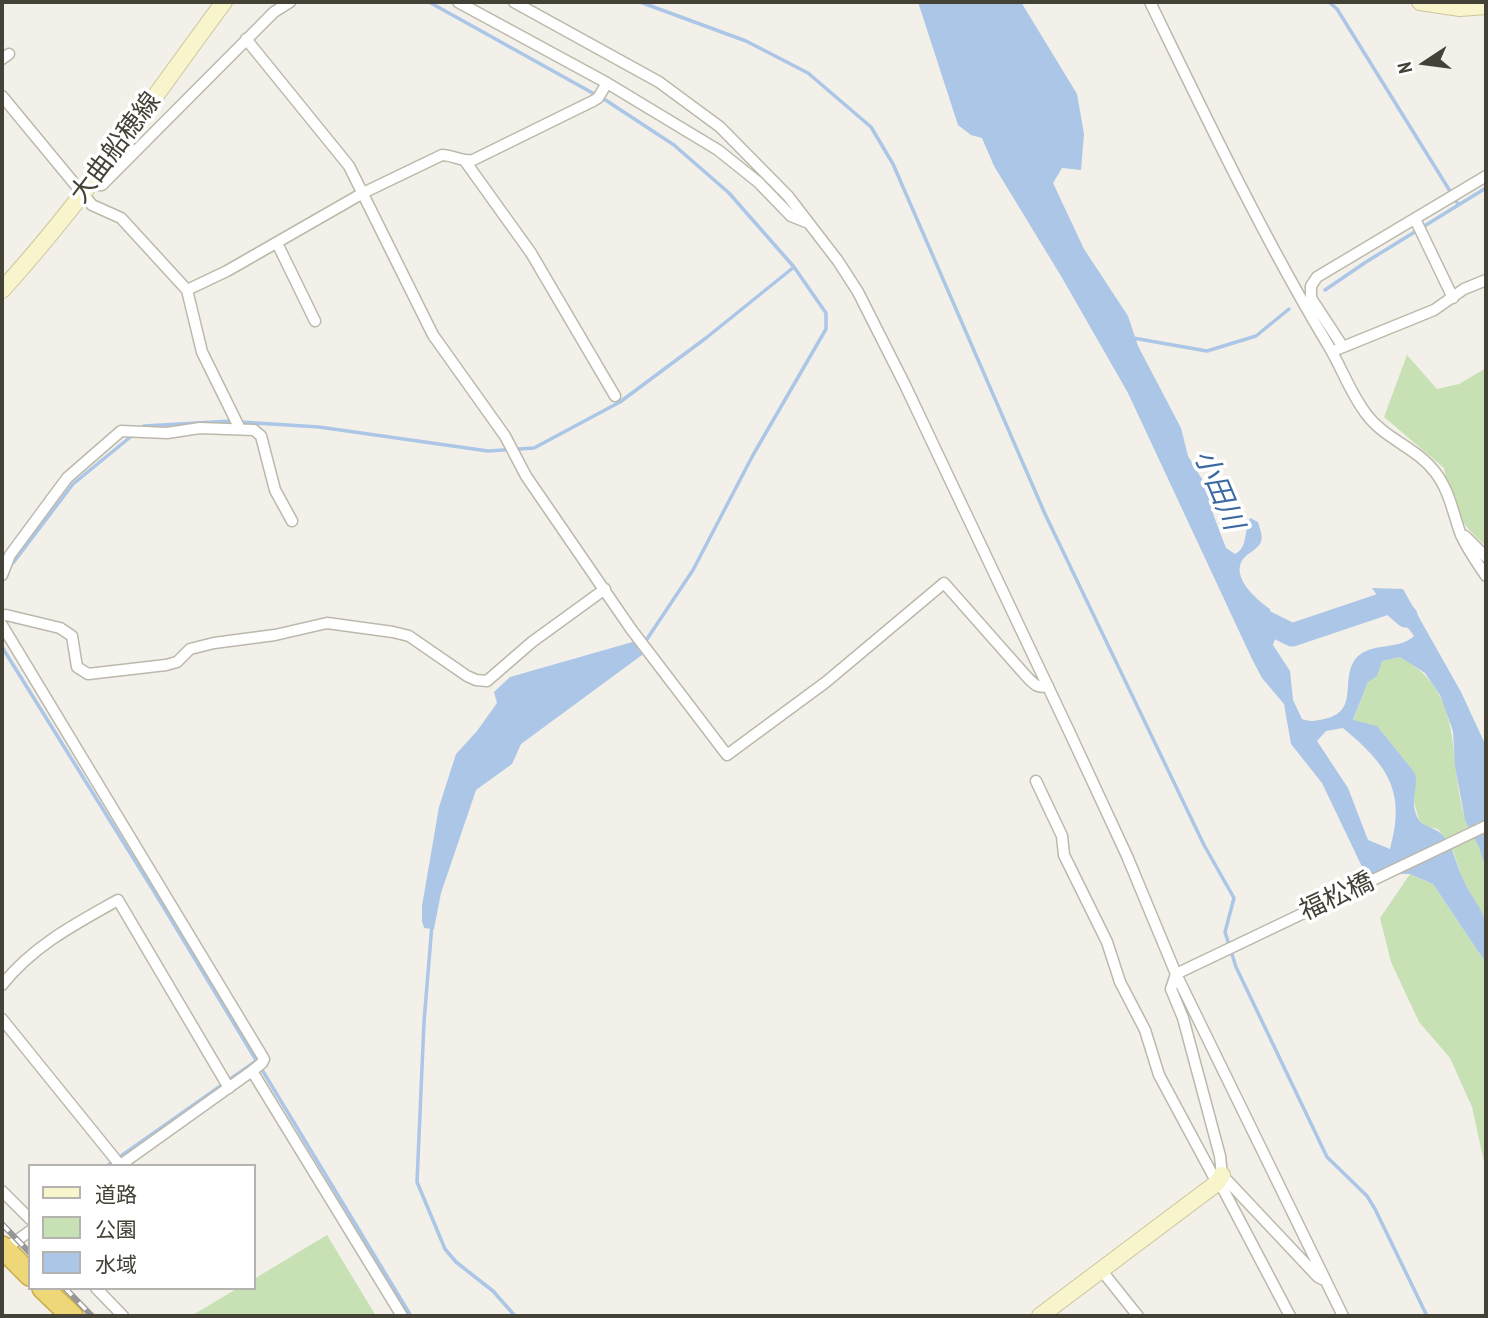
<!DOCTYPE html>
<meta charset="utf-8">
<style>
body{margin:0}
#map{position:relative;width:1488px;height:1318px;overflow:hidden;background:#f2f0e8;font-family:"PT Sans Narrow","Noto Sans JP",sans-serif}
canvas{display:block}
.frame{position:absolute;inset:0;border:4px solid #444137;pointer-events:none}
.legend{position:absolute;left:28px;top:1164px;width:228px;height:126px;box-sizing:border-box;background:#fff;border:2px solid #b4b3af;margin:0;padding:9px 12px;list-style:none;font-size:21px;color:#444137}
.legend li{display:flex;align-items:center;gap:14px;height:35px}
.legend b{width:35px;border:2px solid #b4b3af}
.north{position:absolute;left:1390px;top:28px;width:70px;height:70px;-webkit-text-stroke:5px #fff;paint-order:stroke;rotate:257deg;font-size:19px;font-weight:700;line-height:28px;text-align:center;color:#444137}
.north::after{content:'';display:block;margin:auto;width:24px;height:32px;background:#444137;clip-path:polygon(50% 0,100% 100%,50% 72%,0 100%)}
</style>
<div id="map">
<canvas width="1488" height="1318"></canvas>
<div class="frame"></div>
<ul class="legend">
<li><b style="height:9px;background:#f8f4cc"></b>道路</li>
<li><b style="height:19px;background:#c7e1b5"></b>公園</li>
<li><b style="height:19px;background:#abc6e7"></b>水域</li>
</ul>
<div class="north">N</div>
</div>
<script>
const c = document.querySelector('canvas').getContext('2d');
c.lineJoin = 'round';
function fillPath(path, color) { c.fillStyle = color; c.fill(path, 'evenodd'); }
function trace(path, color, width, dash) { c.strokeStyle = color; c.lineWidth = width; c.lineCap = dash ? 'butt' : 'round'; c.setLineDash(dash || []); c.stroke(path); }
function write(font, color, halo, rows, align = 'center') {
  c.font = font + ' "PT Sans Narrow","Noto Sans JP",sans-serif'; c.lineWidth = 7; c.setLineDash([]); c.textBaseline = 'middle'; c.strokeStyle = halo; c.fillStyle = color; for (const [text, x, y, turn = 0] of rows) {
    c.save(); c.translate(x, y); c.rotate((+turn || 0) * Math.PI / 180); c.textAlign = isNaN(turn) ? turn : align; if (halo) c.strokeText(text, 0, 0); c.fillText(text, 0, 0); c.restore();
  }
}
fillPath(new Path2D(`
 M1407 355 1437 389 1459 384 1486 368V546C1458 522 1450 504 1444 468L1384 417Z
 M1400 657C1466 692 1447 758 1465 818 1468 828 1475 837 1479 847 1488 871 1486 896 1486 921L1462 878 1454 853 1438 829 1425 826 1419 820 1413 799 1415 773 1377 727 1353 721 1368 682 1378 671 1382 661Z
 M1410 874 1433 884 1486 963V1171L1472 1107 1450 1058 1419 1022 1391 962 1380 918Z
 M327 1235 376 1316H191L238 1288H254V1279Z`), '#c7e1b5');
fillPath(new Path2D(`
 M918 2H1021L1077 94 1084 134 1081 170 1062 168 1053 183 1084 249 1128 316 1138 346 1181 428 1188 456 1211 494 1213 514 1226 548 1235 554C1248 548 1244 530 1250 518L1258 522C1260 529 1264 538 1260 544 1256 550 1248 553 1243 559 1230 577 1257 600 1270 609L1275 639 1273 645 1290 671 1293 700 1302 719C1310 722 1316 721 1324 719 1359 712 1341 682 1354 661 1367 641 1399 651 1414 636L1409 629 1391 616 1372 588 1403 589 1461 692 1486 746V871L1479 847 1465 820 1455 766 1453 731 1440 695 1425 673 1400 657 1382 661 1377 676 1368 682 1353 720 1377 726 1415 773C1419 788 1408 802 1419 820 1424 828 1436 826 1445 838 1454 850 1456 863 1462 877 1468 892 1480 905 1485 920 1488 932 1486 950 1486 963L1433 884 1410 874 1365 873 1322 783 1291 744 1284 704 1262 678 1252 659 1128 393 1061 276 994 166 982 138 971 135 958 125ZM1343 728C1386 764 1407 790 1390 849L1368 840 1348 788 1317 741 1326 731Z
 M636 641 642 649V655L521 744 512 764 476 790 441 893 434 929 424 928 422 921V906L439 807 456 754 477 731 497 703 494 692 510 677Z`), '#abc6e7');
trace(new Path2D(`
 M429 2 607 101 674 145 729 193 794 267 826 313V329L753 455 693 570 645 642
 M640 2 746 41 808 73 871 127 893 164 1045 514 1204 845 1234 898 1225 932 1236 967 1327 1157 1367 1196 1375 1209 1427 1316
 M1329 2 1337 9 1458 204
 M1325 290 1366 262 1486 188
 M1133 338 1207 351 1256 336 1289 309
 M240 422 319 427 488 451 534 448 620 402 706 338 794 267
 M140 429 144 426 232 421
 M13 563 73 484 134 434
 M2 647 155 893 411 1316
 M432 924 424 1022 417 1182 445 1249 456 1262 493 1291 515 1316
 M121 1156 256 1061
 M107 1166 110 1164`), '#abc6e7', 3.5);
trace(new Path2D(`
 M1246 612 1292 635 1390 602 1406 616`), '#abc6e7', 23);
const street = new Path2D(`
 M458 2 607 83 718 150 758 182 791 216 806 222
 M514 2 659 82 720 127 788 196 838 261 858 292 905 385 1068 729 1127 856 1176 974 1343 1316
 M1150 2C1206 117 1262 235 1328 345 1342 368 1350 393 1367 415 1385 439 1417 448 1435 472 1450 491 1453 514 1461 535 1468 550 1477 563 1486 576
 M246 39 349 166 433 335 505 436 526 476 631 629 727 755 826 682 944 583 1027 677C1034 684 1038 689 1048 686
 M2 59 9 54
 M2 96 92 205 121 218 187 290 227 271 363 193 442 155C453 155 462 162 473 160L593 101 598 98 607 83
 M465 161 531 253 615 396
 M89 185H102L274 12 290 2
 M1415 219 1453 298
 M277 243 315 321
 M187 290 202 352 240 429
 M1343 347 1311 298V286L1317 277 1486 176
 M1338 349 1434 310 1464 289 1486 280
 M1465 536 1486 557
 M2 575 10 555 67 478 121 431 167 433 200 428 254 430 261 436 275 490 292 521
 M2 616 6 615 60 628 72 636 77 667 88 674 166 665 177 662 190 649 214 643 275 635 327 623 393 632 409 636 467 676 476 680 487 681 532 642 605 589
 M2 625 264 1059 262 1063 252 1071 402 1316
 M1036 781 1062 836 1064 855 1107 942 1120 982 1145 1030 1159 1075 1217 1183 1223 1189 1290 1316
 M2 985C33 946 75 924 118 900L229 1088
 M2 1019 120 1165
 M119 1166 252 1071
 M2 1191 30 1219
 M2 1251 30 1231
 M1102 1271 1138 1316
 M1322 1279 1318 1277 1222 1175 1220 1156 1183 1018 1171 989 1176 974 1486 826
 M96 1288 123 1316`);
const secondary = new Path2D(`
 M1420 2 1460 8 1486 6
 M2 290C84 200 152 99 224 2
 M1040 1316 1217 1183 1222 1175`);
const highway = new Path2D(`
 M2 1247 30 1275
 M43 1288 72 1316`);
trace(street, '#bcb9ac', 13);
trace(secondary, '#ccc69d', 18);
trace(highway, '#caae49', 24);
trace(street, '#fff', 10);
trace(secondary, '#f8f4cc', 16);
trace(highway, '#edd778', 21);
const rail = new Path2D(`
 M2 1224 30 1253
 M65 1288 92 1316`);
trace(rail, '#969696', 6);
trace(rail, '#fff', 3.5, [10]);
write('26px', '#444137', '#fff', [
 ["大曲船穂線",116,148,-53],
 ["福松橋",1337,897,-25]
]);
write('italic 28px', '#3d69a3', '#fff', [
 ["小田川",1218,490,67]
]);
</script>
